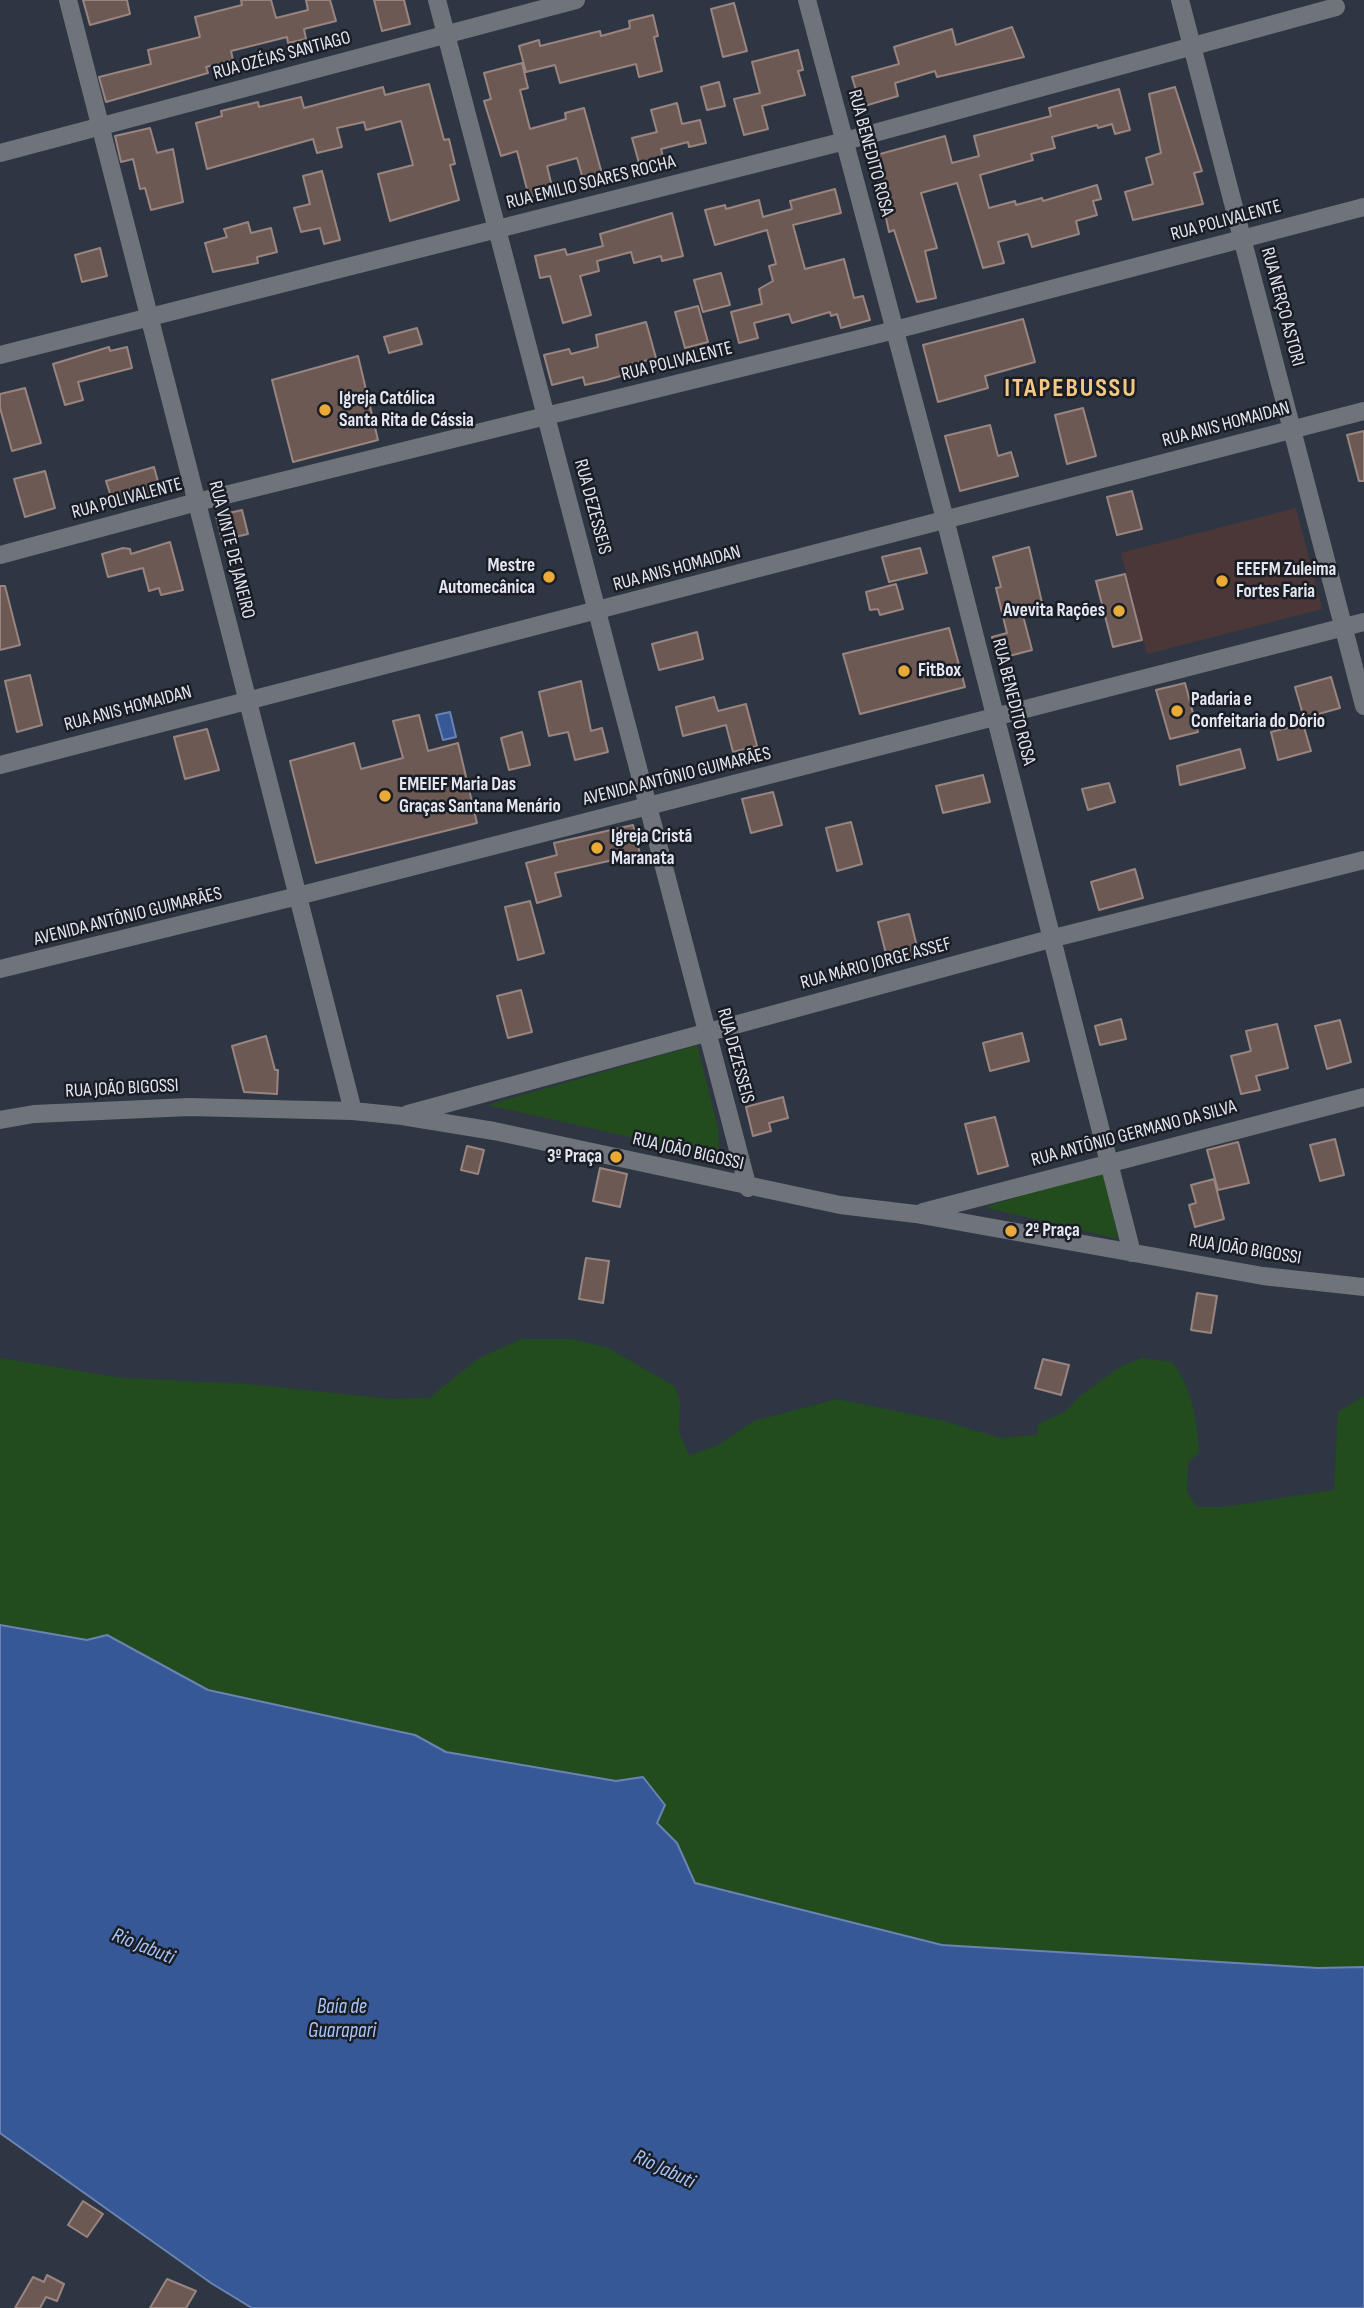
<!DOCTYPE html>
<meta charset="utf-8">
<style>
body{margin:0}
canvas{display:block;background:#2e3644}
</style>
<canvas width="1364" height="2308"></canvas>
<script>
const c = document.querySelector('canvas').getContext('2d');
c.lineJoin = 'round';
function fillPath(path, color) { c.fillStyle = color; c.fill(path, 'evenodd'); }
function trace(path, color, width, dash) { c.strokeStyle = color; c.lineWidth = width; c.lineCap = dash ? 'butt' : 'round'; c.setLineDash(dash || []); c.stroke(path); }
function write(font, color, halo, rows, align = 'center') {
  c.font = font + ' "Sofia Sans Condensed",sans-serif'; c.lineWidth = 5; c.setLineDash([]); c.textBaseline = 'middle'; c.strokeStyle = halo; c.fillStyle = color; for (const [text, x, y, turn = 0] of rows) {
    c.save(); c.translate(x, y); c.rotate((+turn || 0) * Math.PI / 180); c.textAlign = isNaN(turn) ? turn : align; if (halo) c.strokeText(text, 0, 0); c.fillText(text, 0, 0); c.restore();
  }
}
fillPath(new Path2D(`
 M1296 508 1322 609 1147 654 1121 553Z`), '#4c3738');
fillPath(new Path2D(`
 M697 1045 718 1128 719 1157 488 1105Z
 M1103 1171 1118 1239 984 1207Z
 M522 1339H572L608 1348 674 1386 680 1401 679 1433 689 1455 717 1446 754 1421 837 1399 944 1421 1000 1438 1037 1435 1038 1424 1065 1412 1080 1396 1120 1367 1142 1358 1172 1362C1192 1388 1197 1420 1199 1453L1188 1462 1187 1492 1197 1507H1223L1334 1490 1338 1412 1364 1396V1967L1318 1968 942 1945 695 1883 677 1843 657 1823 643 1777 616 1781 446 1752 415 1735 208 1690 107 1635 87 1640 0 1625V1358L122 1378 248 1384 390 1399 429 1398 479 1358Z`), '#224b1e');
const water = new Path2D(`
 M450 712 456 737 443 740 436 715Z
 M0 1625 87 1640 107 1635 208 1690 415 1735 446 1752 616 1781 643 1777 665 1805 657 1823 677 1843 695 1883 942 1945 1318 1968 1364 1967V2308H252L211 2283 0 2133Z`);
fillPath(water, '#365897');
trace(water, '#6a83b2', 2);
const building = new Path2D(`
 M83 0H127L130 14 90 25Z
 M241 0H271L276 18 308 10 306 0H330L336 21 304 29 306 39 288 43 287 37 231 51 233 60 206 67 208 73 106 102 99 77 151 64 148 50 200 37 195 17 242 5Z
 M374 0H404L410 24 382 31Z
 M734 3 747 51 723 57 711 9Z
 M653 15 658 36 654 37 662 71 639 77 636 64 560 83 555 65 526 72 519 46 539 40 540 46 600 31 601 36 630 28 629 21Z
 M1012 27 1024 57 937 77 935 71 895 83 898 96 861 107 852 77 899 64 894 47 952 29 956 45Z
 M798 50 803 70 798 71 805 95 762 106 768 129 744 135 734 99 760 93 752 62Z
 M522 63 528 88 520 90 530 129 566 119 565 113 584 108 602 174 583 179 577 158 547 166 553 191 529 197 517 151 501 156 484 101 491 99 484 73Z
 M719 82 725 106 707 110 701 87Z
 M429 84 444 140 449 139 455 164 450 165 459 200 390 221 378 174 413 165 401 121 366 130 364 122 337 128 342 147 317 153 313 139 207 169 196 123 222 116 221 111 258 102 259 107 301 97 304 108 383 87 385 95Z
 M1175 87 1202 171 1194 173 1203 204 1133 220 1125 192 1153 184 1146 158 1161 153 1149 94Z
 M1119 89 1130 130 1115 134 1112 124 1098 128 1097 125 1052 137 1055 148 1031 154 1033 160 980 175 989 208 1015 201 1016 205 1042 198 1043 201 1097 185 1101 199 1093 201 1097 215 1076 221 1079 234 1032 247 1028 234 998 242 1004 263 983 268 957 183 921 193 937 248 925 251 936 298 917 302 894 230 889 232 873 156 945 136 952 163 979 156 974 136 1051 116 1049 108Z
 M677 103 682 124 700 120 706 143 689 147 688 142 661 149 665 164 641 170 632 138 657 132 651 110Z
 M150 128 157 153 173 149 183 202 151 210 145 188 140 189 133 159 121 162 115 136Z
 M322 171 340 240 324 244 320 228 301 232 294 208 310 204 303 176Z
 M835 189 841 213 793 225 805 269 844 259 854 298 863 296 870 320 841 328 837 314 831 316 830 312 792 323 789 314 754 323 758 338 739 343 731 312 762 304 759 289 773 281 769 266 776 264 767 230 715 245 705 210 725 205 726 209 759 200 763 217 792 209 790 201Z
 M672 213 683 256 662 261 661 256 634 263 631 252 597 261 599 271 580 276 591 315 563 323 550 276 540 278 535 256 565 249 567 255 603 246 600 234Z
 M248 222 251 233 271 228 277 252 257 257 258 263 213 272 205 243 227 237 224 229Z
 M100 248 107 276 82 282 75 255Z
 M721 273 730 305 703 312 694 280Z
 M698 306 708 342 685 348 675 312Z
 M1023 319 1035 362 985 376 988 388 938 402 923 345Z
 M646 322 656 358 632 364 634 372 607 380 585 385 583 377 552 385 544 355 569 349 571 354 598 347 596 335Z
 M417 328 422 344 389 353 384 337Z
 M109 347 110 351 127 347 132 368 78 382 83 400 65 405 53 364Z
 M358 356 378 440 293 462 272 380Z
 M25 388 41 443 12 451 0 408V394Z
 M1083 408 1096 456 1067 464 1055 415Z
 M990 425 998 456 1011 452 1018 476 960 491 945 436Z
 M1364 431V481H1359L1347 435Z
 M154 467 161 493 114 506 106 481Z
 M45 471 55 508 25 517 14 479Z
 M1132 491 1142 529 1117 535 1107 497Z
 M242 510 248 534 222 540 216 516Z
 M170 542 183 590 161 595 159 588 149 591 143 568 108 577 102 554 123 548 130 549 131 554Z
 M1029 547 1043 607 1022 612 1032 650 998 659 992 637 1007 633 996 588 1001 587 993 557Z
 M920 548 927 573 889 582 882 557Z
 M1125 574 1142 640 1113 647 1096 581Z
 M896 584 903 609 880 615 878 609 870 610 866 592Z
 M0 586H5L20 645 0 650Z
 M949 628 965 687 860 714 843 654Z
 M697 632 703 659 659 670 652 644Z
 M30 675 42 725 17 732 5 681Z
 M1331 677 1340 708 1304 718 1295 687Z
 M581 681 591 731 602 728 608 752 575 760 568 732 549 736 539 692Z
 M1185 683 1198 732 1170 739 1156 690Z
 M714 697 718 711 746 704 757 746 733 752 726 725 683 736 676 707Z
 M419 715 428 751 458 743 477 823 316 863 290 761 354 743 361 769 403 758 393 721Z
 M1303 724 1311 751 1278 760 1271 732Z
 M207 729 219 770 185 779 174 737Z
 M522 732 530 765 509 770 501 738Z
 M1240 749 1245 768 1180 785 1177 766Z
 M983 775 990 802 943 813 936 786Z
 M1109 783 1115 802 1088 810 1082 789Z
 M773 792 782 825 751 833 742 799Z
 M851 822 862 864 837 871 826 828Z
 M633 825 640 854 555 873 561 896 537 903 526 863 557 855 554 843Z
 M1135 869 1143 898 1099 910 1091 882Z
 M530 901 544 953 518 960 505 907Z
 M909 914 919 955 888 962 878 922Z
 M521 990 532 1032 508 1038 497 996Z
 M1121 1019 1126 1039 1100 1045 1095 1026Z
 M1340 1020 1351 1062 1327 1069 1315 1026Z
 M1277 1024 1288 1068 1256 1076 1260 1090 1241 1094 1231 1056 1251 1051 1246 1031Z
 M1022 1033 1029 1061 990 1071 983 1043Z
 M266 1036 275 1070H278L277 1094 244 1092 232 1046Z
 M783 1097 788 1118 769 1123 771 1131 753 1136 746 1107Z
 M995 1117 1008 1166 978 1174 965 1124Z
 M1335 1139 1344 1175 1320 1181 1310 1145Z
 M1238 1142 1249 1183 1218 1190 1207 1150Z
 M467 1146 484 1150 478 1174 461 1170Z
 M600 1168 627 1174 620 1207 593 1201Z
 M1214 1179 1224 1219 1195 1227 1189 1205 1196 1203 1191 1185Z
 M586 1258 609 1261 603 1303 579 1299Z
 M1197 1293 1217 1296 1211 1333 1191 1330Z
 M1043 1359 1069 1365 1061 1395 1035 1388Z
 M83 2201 103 2214 87 2237 68 2225Z
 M47 2275 64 2284 57 2301 46 2297 40 2308H15L33 2277 44 2282Z
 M167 2279 196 2291 186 2308H150Z`);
fillPath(building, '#6d5954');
trace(building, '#9a847f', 2);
trace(new Path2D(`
 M68 0 353 1111
 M437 0 748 1188
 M807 0 945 519 1132 1253
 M1180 0 1364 706
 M0 153 576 0
 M0 355 845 141 1336 7
 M0 555 197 502 895 330 1364 207
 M0 765 1364 411
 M0 969 298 896 1364 622
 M408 1114 1050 939 1364 860
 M0 1120 34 1114 189 1107 353 1111 402 1116 494 1131 840 1205 916 1214 1263 1276 1364 1287
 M923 1212 1364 1097`), '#6e747a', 18);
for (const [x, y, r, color] of [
 [325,410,7,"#e9aa38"],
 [549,577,7,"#e9aa38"],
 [1222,581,7,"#e9aa38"],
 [1119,611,7,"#e9aa38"],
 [904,671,7,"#e9aa38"],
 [1177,711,7,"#e9aa38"],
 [385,796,7,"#e9aa38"],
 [597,848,7,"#e9aa38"],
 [616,1157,7,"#e9aa38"],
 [1011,1231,7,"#e9aa38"]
]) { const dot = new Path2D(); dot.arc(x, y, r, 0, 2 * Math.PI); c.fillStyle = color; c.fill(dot); trace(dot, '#1a1d24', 2.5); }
write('19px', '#e2e7f1', '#1a1d24', [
 ["RUA OZÉIAS SANTIAGO",282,56,-15],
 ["RUA BENEDITO ROSA",870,153,75],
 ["RUA EMILIO SOARES ROCHA",591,183,-14],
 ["RUA POLIVALENTE",1226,221,-15],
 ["RUA NERÇO ASTORI",1282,307,75],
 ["RUA POLIVALENTE",677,362,-14],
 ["RUA ANIS HOMAIDAN",1226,425,-15],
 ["RUA POLIVALENTE",127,499,-15],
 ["RUA DEZESSEIS",592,507,75],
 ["RUA VINTE DE JANEIRO",231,550,76],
 ["RUA ANIS HOMAIDAN",677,569,-15],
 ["RUA BENEDITO ROSA",1013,702,76],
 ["RUA ANIS HOMAIDAN",128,709,-15],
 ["AVENIDA ANTÔNIO GUIMARÃES",677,777,-14],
 ["AVENIDA ANTÔNIO GUIMARÃES",128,917,-14],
 ["RUA MÁRIO JORGE ASSEF",876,964,-15],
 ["RUA DEZESSEIS",735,1056,75],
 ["RUA JOÃO BIGOSSI",122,1089,-3],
 ["RUA ANTÔNIO GERMANO DA SILVA",1134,1134,-15],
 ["RUA JOÃO BIGOSSI",688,1152,13],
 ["RUA JOÃO BIGOSSI",1245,1250,9]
]);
write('bold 19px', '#e2e7f1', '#1a1d24', [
 ["Igreja Católica",339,399],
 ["Santa Rita de Cássia",339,421],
 ["Mestre",535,566,"right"],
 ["Automecânica",535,588,"right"],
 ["EEEFM Zuleima",1236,570],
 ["Fortes Faria",1236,592],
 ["Avevita Rações",1105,611,"right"],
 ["FitBox",918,671],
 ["Padaria e",1191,700],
 ["Confeitaria do Dório",1191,722],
 ["EMEIEF Maria Das",399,785],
 ["Graças Santana Menário",399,807],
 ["Igreja Cristã",611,837],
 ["Maranata",611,859],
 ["3º Praça",602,1157,"right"],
 ["2º Praça",1025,1231]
], 'left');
write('italic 21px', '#a6c5fb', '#1a1d24', [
 ["Rio Jabuti",143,1947,22],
 ["Baía de",342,2008],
 ["Guarapari",342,2032],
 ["Rio Jabuti",664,2170,25]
]);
c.letterSpacing = '2px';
write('bold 26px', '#f4c883', '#1a1d24', [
 ["ITAPEBUSSU",1071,389]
]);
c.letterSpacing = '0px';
</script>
